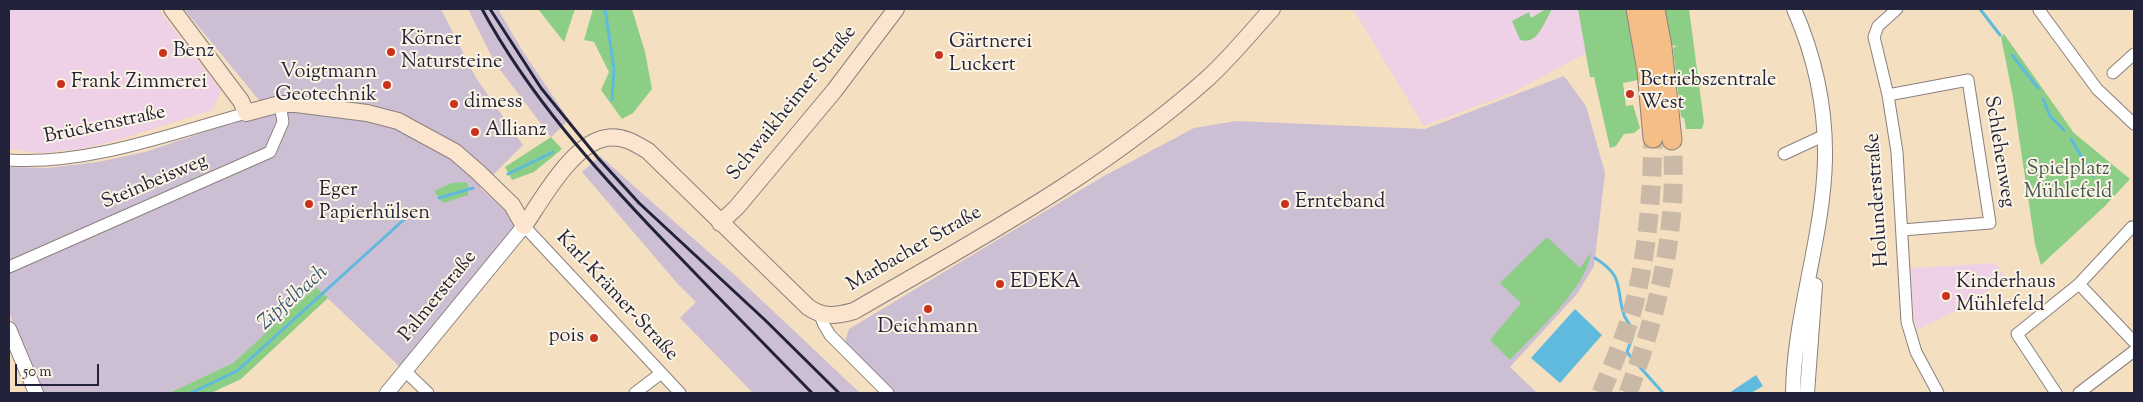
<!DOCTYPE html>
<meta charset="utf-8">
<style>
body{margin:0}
#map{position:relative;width:2143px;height:402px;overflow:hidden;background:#f4dfc1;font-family:"Sorts Mill Goudy",serif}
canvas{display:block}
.frame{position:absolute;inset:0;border:10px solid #22223b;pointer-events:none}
.scale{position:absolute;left:15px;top:364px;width:84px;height:22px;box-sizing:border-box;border:2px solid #22223b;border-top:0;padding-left:6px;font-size:15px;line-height:18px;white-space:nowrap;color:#22223b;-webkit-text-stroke:4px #fcf5e5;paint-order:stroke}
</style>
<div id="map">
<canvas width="2143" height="402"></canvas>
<div class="frame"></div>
<div class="scale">50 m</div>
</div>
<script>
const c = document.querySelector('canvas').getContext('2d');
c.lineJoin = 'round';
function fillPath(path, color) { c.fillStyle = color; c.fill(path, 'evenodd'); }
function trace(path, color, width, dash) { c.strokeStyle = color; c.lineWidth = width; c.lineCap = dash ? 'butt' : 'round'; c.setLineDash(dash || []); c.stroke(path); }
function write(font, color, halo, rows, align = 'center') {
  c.font = font + ' "Sorts Mill Goudy",serif'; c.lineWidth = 4; c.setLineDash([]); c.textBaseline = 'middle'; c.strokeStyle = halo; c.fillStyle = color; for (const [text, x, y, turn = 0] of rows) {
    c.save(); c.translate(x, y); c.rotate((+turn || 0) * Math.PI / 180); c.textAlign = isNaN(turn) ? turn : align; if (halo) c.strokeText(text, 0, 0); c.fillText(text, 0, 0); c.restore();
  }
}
fillPath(new Path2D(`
 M9 9H158L221 91 212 110 121 139 85 148 42 153 9 149Z
 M1353 9H1578L1586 53 1514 92 1424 126Z
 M1995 263 2007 279 1954 312 1917 330 1912 302 1911 268Z`), '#eed0e7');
fillPath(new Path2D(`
 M184 9H441L476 78 523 145 480 188 521 225 403 370 316 287 233 363 169 393H42L9 312V167L47 168 98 162 145 152 268 111Z
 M468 9H498L522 50 569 120 551 137 495 63Z
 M1564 76 1586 106 1605 173 1594 266 1577 294 1510 367 1537 393H895L844 344 849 329 1104 176 1194 128 1236 121 1425 129Z
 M600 156 738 278 860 393H753L680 318 696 302 677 283 582 172Z`), '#ccbed3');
fillPath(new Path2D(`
 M538 9H575L564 42Z
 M593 9H632L645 52 652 89 633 113 622 119 601 90 609 72 594 42 584 40Z
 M1546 9H1551V11C1543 24 1538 45 1520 40L1512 21 1529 12 1531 18Z
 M1578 9H1626L1638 80 1623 83 1626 106 1633 105 1640 128 1634 133 1624 134 1616 146 1610 148 1594 77H1590Z
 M1665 9H1689L1704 122 1702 129H1686L1684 118 1681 117 1673 48 1677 46 1671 45Z
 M2004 34 2074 133 2130 179 2105 206 2041 265 2035 244 2013 97 2001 37Z
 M551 137 562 149 534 172 512 180 505 167Z
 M465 182 468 184V195L443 203 434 191 452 183Z
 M1547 237 1580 268 1591 253C1586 289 1534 334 1510 360L1490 340 1521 303 1500 283Z
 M316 287 328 298 241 379 211 393H169L233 363Z`), '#8dce86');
fillPath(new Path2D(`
 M1575 309 1602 335 1560 383 1531 358Z
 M1756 375 1763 386 1751 393H1729Z`), '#5fbadd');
trace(new Path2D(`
 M605 9 614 69 612 100
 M1980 9 2000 35
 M2012 55 2038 88
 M2043 99 2050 116 2064 130
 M2071 139 2093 176
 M508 174 553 152
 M439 198 473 188
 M1595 258C1625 277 1615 286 1624 315 1626 321 1632 325 1633 332 1633 339 1629 345 1627 352L1630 356 1663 393
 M191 393 237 371 409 215`), '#5fbadd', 3);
trace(new Path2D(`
 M1601 393C1614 362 1628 330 1636 297 1648 245 1652 191 1653 138
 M1628 393C1658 313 1679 226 1672 140`), '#cab9a6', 19, [19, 9]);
const minor = new Path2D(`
 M1897 9 1878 26 1874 37 1888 95 1897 152 1907 322 1916 352 1938 393
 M2041 9 2039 10 2097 89 2134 124
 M2113 73 2134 54
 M1888 95 1968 80 1990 223 1902 230
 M1784 154 1825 135
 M9 160C88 165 171 134 246 113
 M524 226 680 393
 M9 267 270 152 283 122 280 104
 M2079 284 2134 342
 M820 315 824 325 830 335 888 393
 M405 371 428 393
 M635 393 660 374
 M2056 393 2017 334 2079 284 2132 227 2134 228
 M2079 393 2134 351`);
const tertiary = new Path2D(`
 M9 329 36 393
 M387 393 524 226
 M1793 393C1794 315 1823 239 1825 160 1826 108 1815 57 1794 9
 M1807 393 1815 285`);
const secondary = new Path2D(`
 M172 9 241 101 246 113 280 104H296L367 113 398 121 455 152 478 172 512 205 524 226C541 201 573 143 606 138 622 135 635 143 648 151L808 307C823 318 836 316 854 311 976 240 1102 173 1208 78 1231 57 1251 32 1272 9
 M720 223 737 207 834 91 896 9`);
const trunk = new Path2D(`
 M1636 9 1647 71 1653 138
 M1655 9 1662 47 1672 140`);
trace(minor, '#8b807e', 13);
trace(tertiary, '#8b807e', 16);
trace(secondary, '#8b807e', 18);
trace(trunk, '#8b807e', 21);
trace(minor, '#fff', 11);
trace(tertiary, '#fff', 14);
trace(secondary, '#fbe5cf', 16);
trace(trunk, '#f6be87', 19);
trace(new Path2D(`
 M482 9C529 96 596 170 664 241 713 292 763 343 812 393
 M490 9 541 88 598 158 639 203 765 320 839 393`), '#22223b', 3);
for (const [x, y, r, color] of [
 [391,52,5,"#c8321e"],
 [163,53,5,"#c8321e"],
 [939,55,5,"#c8321e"],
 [61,84,5,"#c8321e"],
 [387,85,5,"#c8321e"],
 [1630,94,5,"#c8321e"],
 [454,104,5,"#c8321e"],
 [475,132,5,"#c8321e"],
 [309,204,5,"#c8321e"],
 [1285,204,5,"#c8321e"],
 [1000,284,5,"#c8321e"],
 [1946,296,5,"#c8321e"],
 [928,309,5,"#c8321e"],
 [594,338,5,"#c8321e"]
]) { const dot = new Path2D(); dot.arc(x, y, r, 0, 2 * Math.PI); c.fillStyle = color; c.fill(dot); trace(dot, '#fcf5e5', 2); }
write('20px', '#22223b', '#fcf5e5', [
 ["Körner",401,41],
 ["Natursteine",401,64],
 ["Gärtnerei",949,44],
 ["Luckert",949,67],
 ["Benz",173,53],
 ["Voigtmann",377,74,"right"],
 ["Geotechnik",377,97,"right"],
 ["Betriebszentrale",1640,82],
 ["West",1640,105],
 ["Frank Zimmerei",71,84],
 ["dimess",464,104],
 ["Allianz",485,132],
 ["Eger",319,192],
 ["Papierhülsen",319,215],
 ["Ernteband",1295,204],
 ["EDEKA",1010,284],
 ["Kinderhaus",1956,284],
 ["Mühlefeld",1956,307],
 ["Deichmann",928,329,"center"],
 ["pois",584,338,"right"]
], 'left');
write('20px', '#22223b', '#fcf5e5', [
 ["Schwaikheimer Straße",793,104,-51],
 ["Brückenstraße",105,126,-12],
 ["Schlehenweg",1998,152,81],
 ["Steinbeisweg",155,183,-23],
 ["Holunderstraße",1879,200,-94],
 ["Marbacher Straße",915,250,-30],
 ["Palmerstraße",439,297,-51],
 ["Karl-Krämer-Straße",616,297,47]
]);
write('20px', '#425652', '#fcf5e5', [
 ["Spielplatz",2068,171],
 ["Mühlefeld",2068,194]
]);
write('italic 21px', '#375774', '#fcf5e5', [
 ["Zipfelbach",294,299,-42]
]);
</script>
